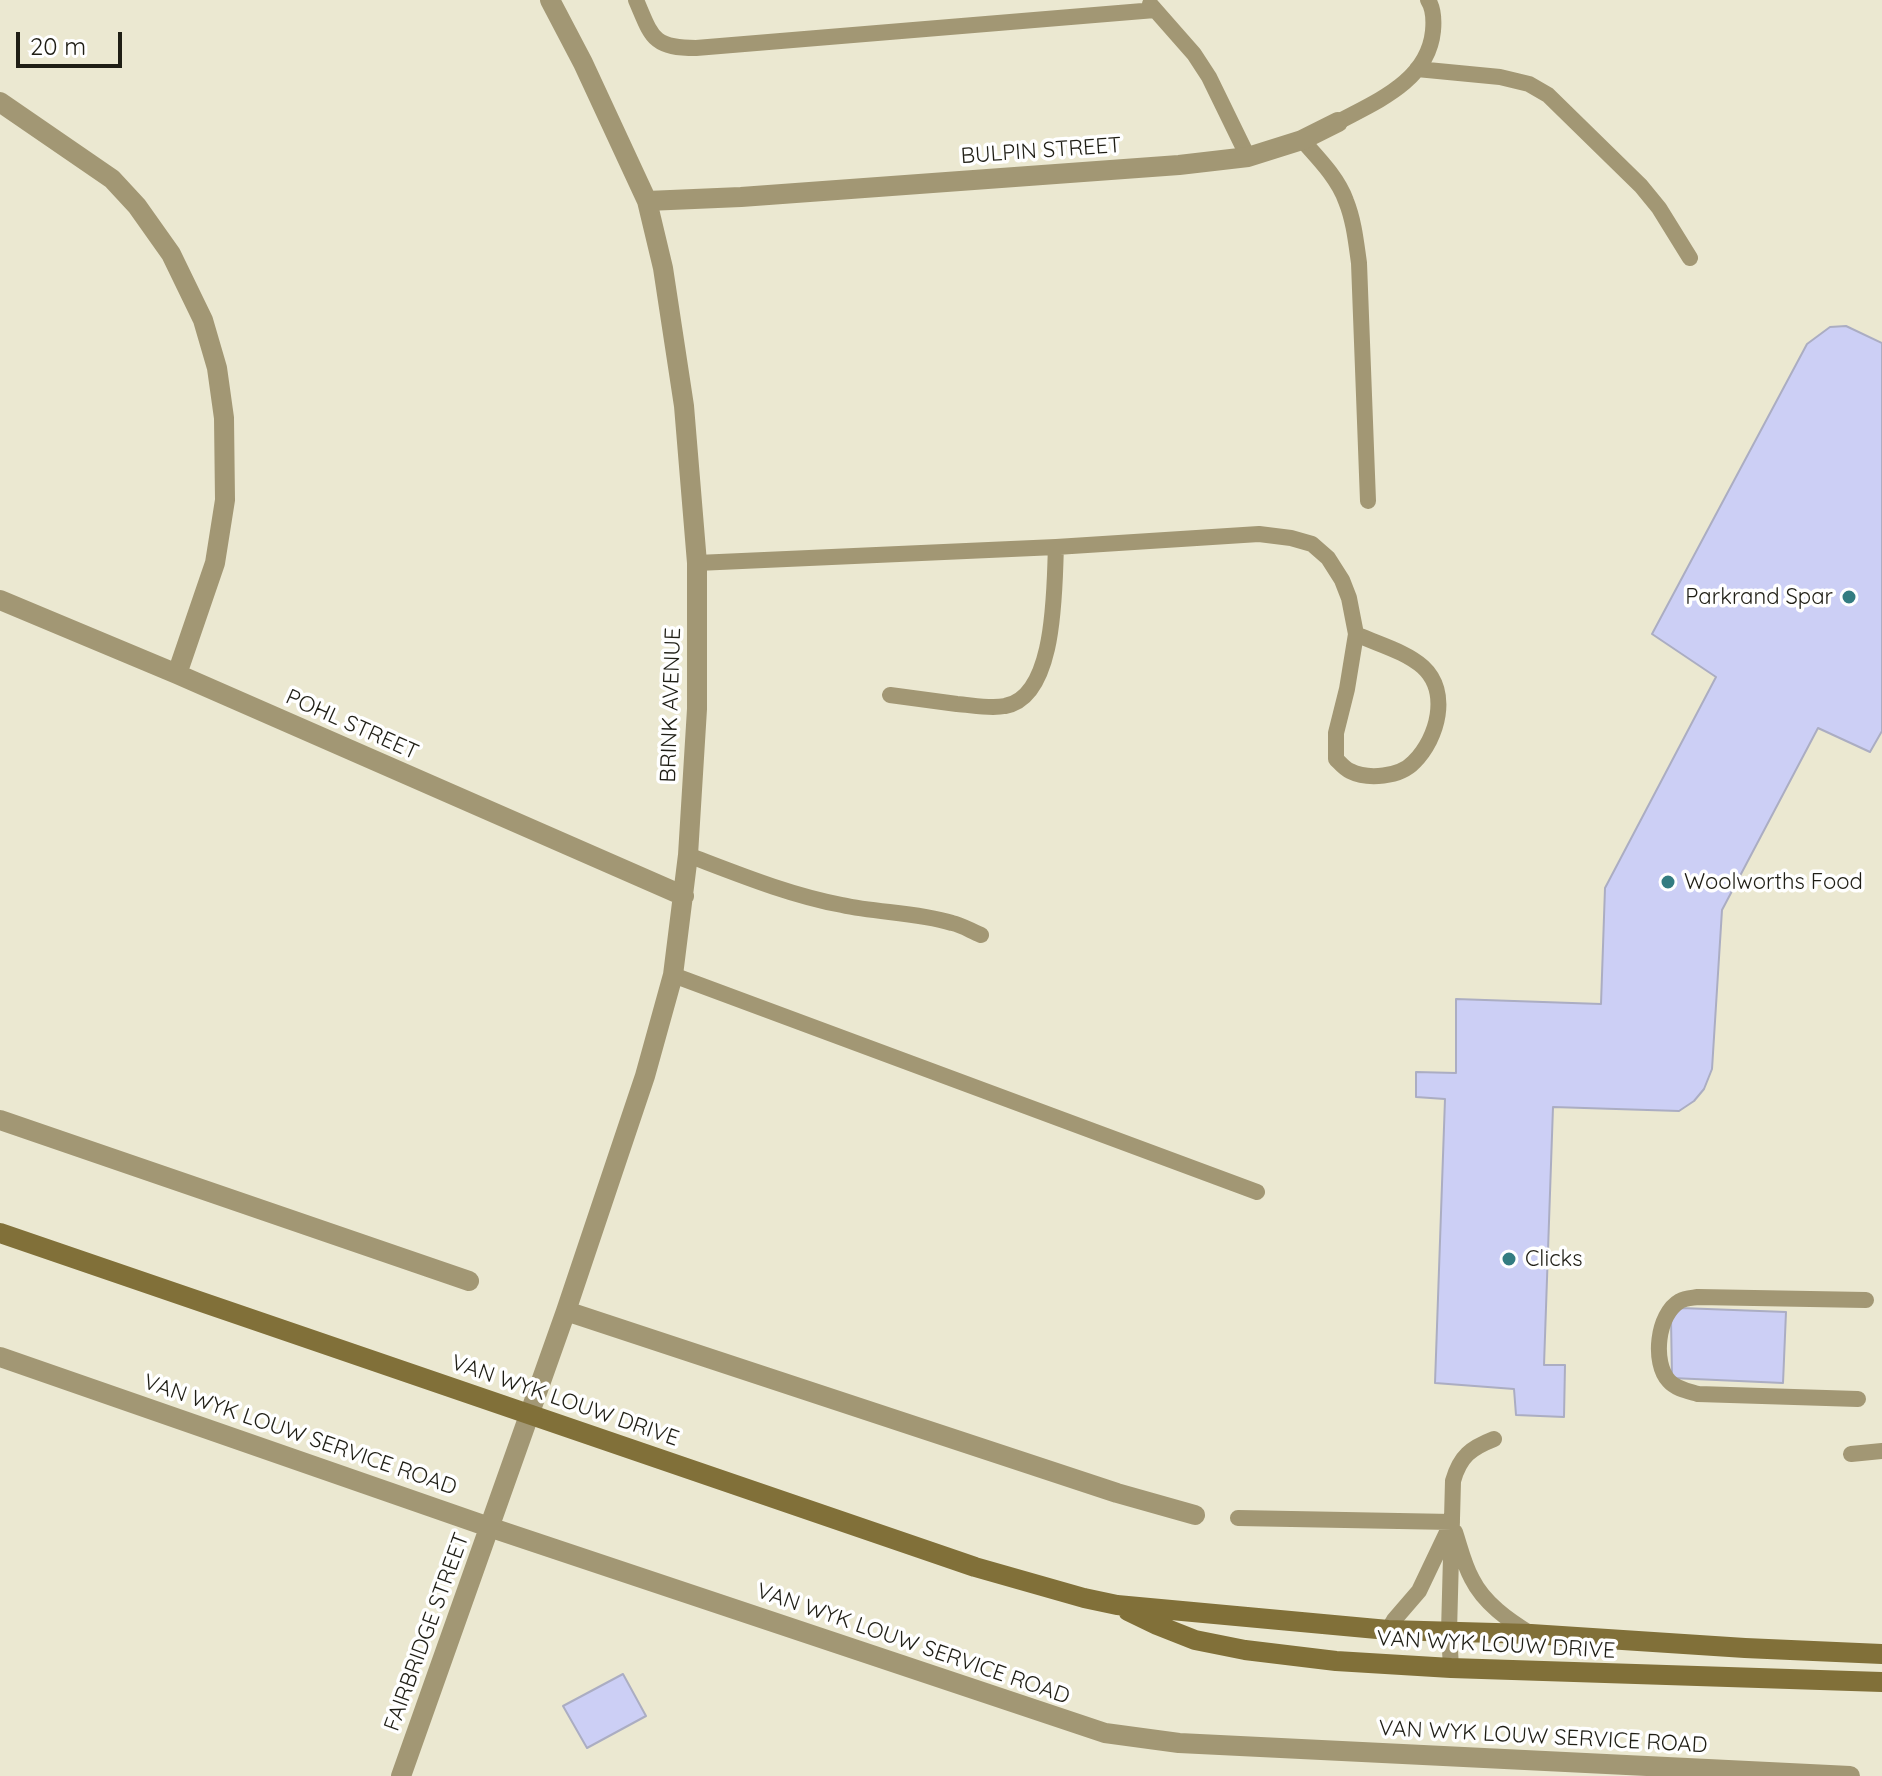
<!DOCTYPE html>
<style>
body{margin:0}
#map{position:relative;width:1882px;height:1776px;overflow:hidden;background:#ebe8d1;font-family:Quicksand,sans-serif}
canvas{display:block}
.scale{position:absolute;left:16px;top:32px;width:106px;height:36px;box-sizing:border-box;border:4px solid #1f1e15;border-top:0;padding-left:10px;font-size:24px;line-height:28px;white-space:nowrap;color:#1f1e15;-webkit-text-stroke:6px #fff;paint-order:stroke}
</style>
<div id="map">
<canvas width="1882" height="1776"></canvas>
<div class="scale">20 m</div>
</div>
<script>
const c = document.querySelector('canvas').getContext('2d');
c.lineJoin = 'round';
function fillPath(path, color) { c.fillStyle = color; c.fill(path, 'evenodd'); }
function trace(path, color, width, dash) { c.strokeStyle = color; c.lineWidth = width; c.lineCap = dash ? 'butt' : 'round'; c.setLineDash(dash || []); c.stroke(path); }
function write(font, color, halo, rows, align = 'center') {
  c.font = font + ' Quicksand,sans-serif'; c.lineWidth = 7; c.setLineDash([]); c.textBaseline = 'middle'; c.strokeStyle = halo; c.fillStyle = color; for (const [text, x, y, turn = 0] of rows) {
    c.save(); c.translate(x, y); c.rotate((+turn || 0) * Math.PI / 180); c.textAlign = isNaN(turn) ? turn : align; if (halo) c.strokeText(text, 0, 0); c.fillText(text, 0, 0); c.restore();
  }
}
const building = new Path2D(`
 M1846 326 1882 343V731L1870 752 1818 728 1722 910 1712 1069 1704 1089 1694 1101 1679 1111 1553 1107 1544 1365H1565L1564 1417 1516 1415 1514 1389 1435 1383 1445 1099 1416 1097V1072L1456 1073V999L1601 1004 1605 888 1716 677 1652 634 1807 344 1830 327Z
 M1681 1308 1786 1312 1783 1383 1672 1378 1671 1319Z
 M623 1674 646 1716 587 1748 563 1706Z`);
fillPath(building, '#cccff5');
trace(building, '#abadc2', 2);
trace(new Path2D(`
 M636 0C652 37 652 48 696 48L1155 10
 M1150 4 1194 54 1209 77 1248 157
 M1417 69 1500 77 1529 84 1548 95 1641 186 1659 208 1690 258
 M1338 122C1377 101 1428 81 1433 31 1434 20 1434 9 1428 0
 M1302 140C1318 158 1338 178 1346 201 1354 221 1356 242 1359 263L1368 501
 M697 563 1056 547 1259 534 1291 538 1312 544 1328 558 1342 580 1349 598 1356 634 1347 689 1336 733V759C1340 763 1345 769 1350 771 1368 780 1400 777 1414 762 1438 738 1450 692 1423 667 1405 651 1377 644 1356 634
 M890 695C912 698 934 701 957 704 972 705 990 709 1005 706 1057 697 1054 586 1056 547
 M688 855C738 874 789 895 842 905 878 913 916 912 952 923 962 925 971 931 981 935
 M673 975 1257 1192
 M1858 1399 1698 1394C1688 1391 1676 1389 1669 1381 1652 1363 1657 1314 1680 1301 1685 1298 1692 1298 1698 1297L1866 1300
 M1851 1454 1882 1451
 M1238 1518 1452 1522
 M1455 1532C1460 1547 1464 1565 1472 1579 1484 1603 1508 1620 1531 1634
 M1388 1630 1394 1620 1419 1591 1449 1528
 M1451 1668 1449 1632 1453 1481C1460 1456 1471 1448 1494 1439`), '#a29774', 16);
trace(new Path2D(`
 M0 102 112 179 137 206 171 254 203 320 217 368 224 418 225 500 215 563 177 674
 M647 201 741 197 1179 165 1248 157 1302 140 1338 122
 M0 600 177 674 684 896
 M0 1120 469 1281
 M566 1311 1117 1493 1195 1515
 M0 1357 489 1527 1105 1733 1179 1743 1850 1776
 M401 1776 566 1311 645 1076 673 975 688 855 697 709V563L684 406 663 268 647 201 583 63 550 0`), '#a29774', 20);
trace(new Path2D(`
 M0 1233 975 1567 1084 1598 1117 1605 1388 1630 1531 1634 1745 1648 1882 1654
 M1128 1611 1157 1625 1195 1640 1245 1650 1336 1661 1451 1668 1882 1682`), '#817039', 20);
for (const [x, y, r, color] of [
 [1849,597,8,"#337c81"],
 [1668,882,8,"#337c81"],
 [1509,1259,8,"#337c81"]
]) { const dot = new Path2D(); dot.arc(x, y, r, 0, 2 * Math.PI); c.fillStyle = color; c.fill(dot); trace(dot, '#fff', 3); }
write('22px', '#1f1e15', '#fff', [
 ["BULPIN STREET",1041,151,-4],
 ["BRINK AVENUE",671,705,-88],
 ["POHL STREET",352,725,24],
 ["VAN WYK LOUW DRIVE",565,1401,19],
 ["VAN WYK LOUW SERVICE ROAD",300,1435,19],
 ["FAIRBRIDGE STREET",427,1632,-70],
 ["VAN WYK LOUW SERVICE ROAD",913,1644,19],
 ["VAN WYK LOUW DRIVE",1496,1645,3],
 ["VAN WYK LOUW SERVICE ROAD",1543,1737,3]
]);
write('22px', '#1f1e15', '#fff', [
 ["Parkrand Spar",1833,597,"right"],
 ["Woolworths Food",1684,882],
 ["Clicks",1525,1259]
], 'left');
</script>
